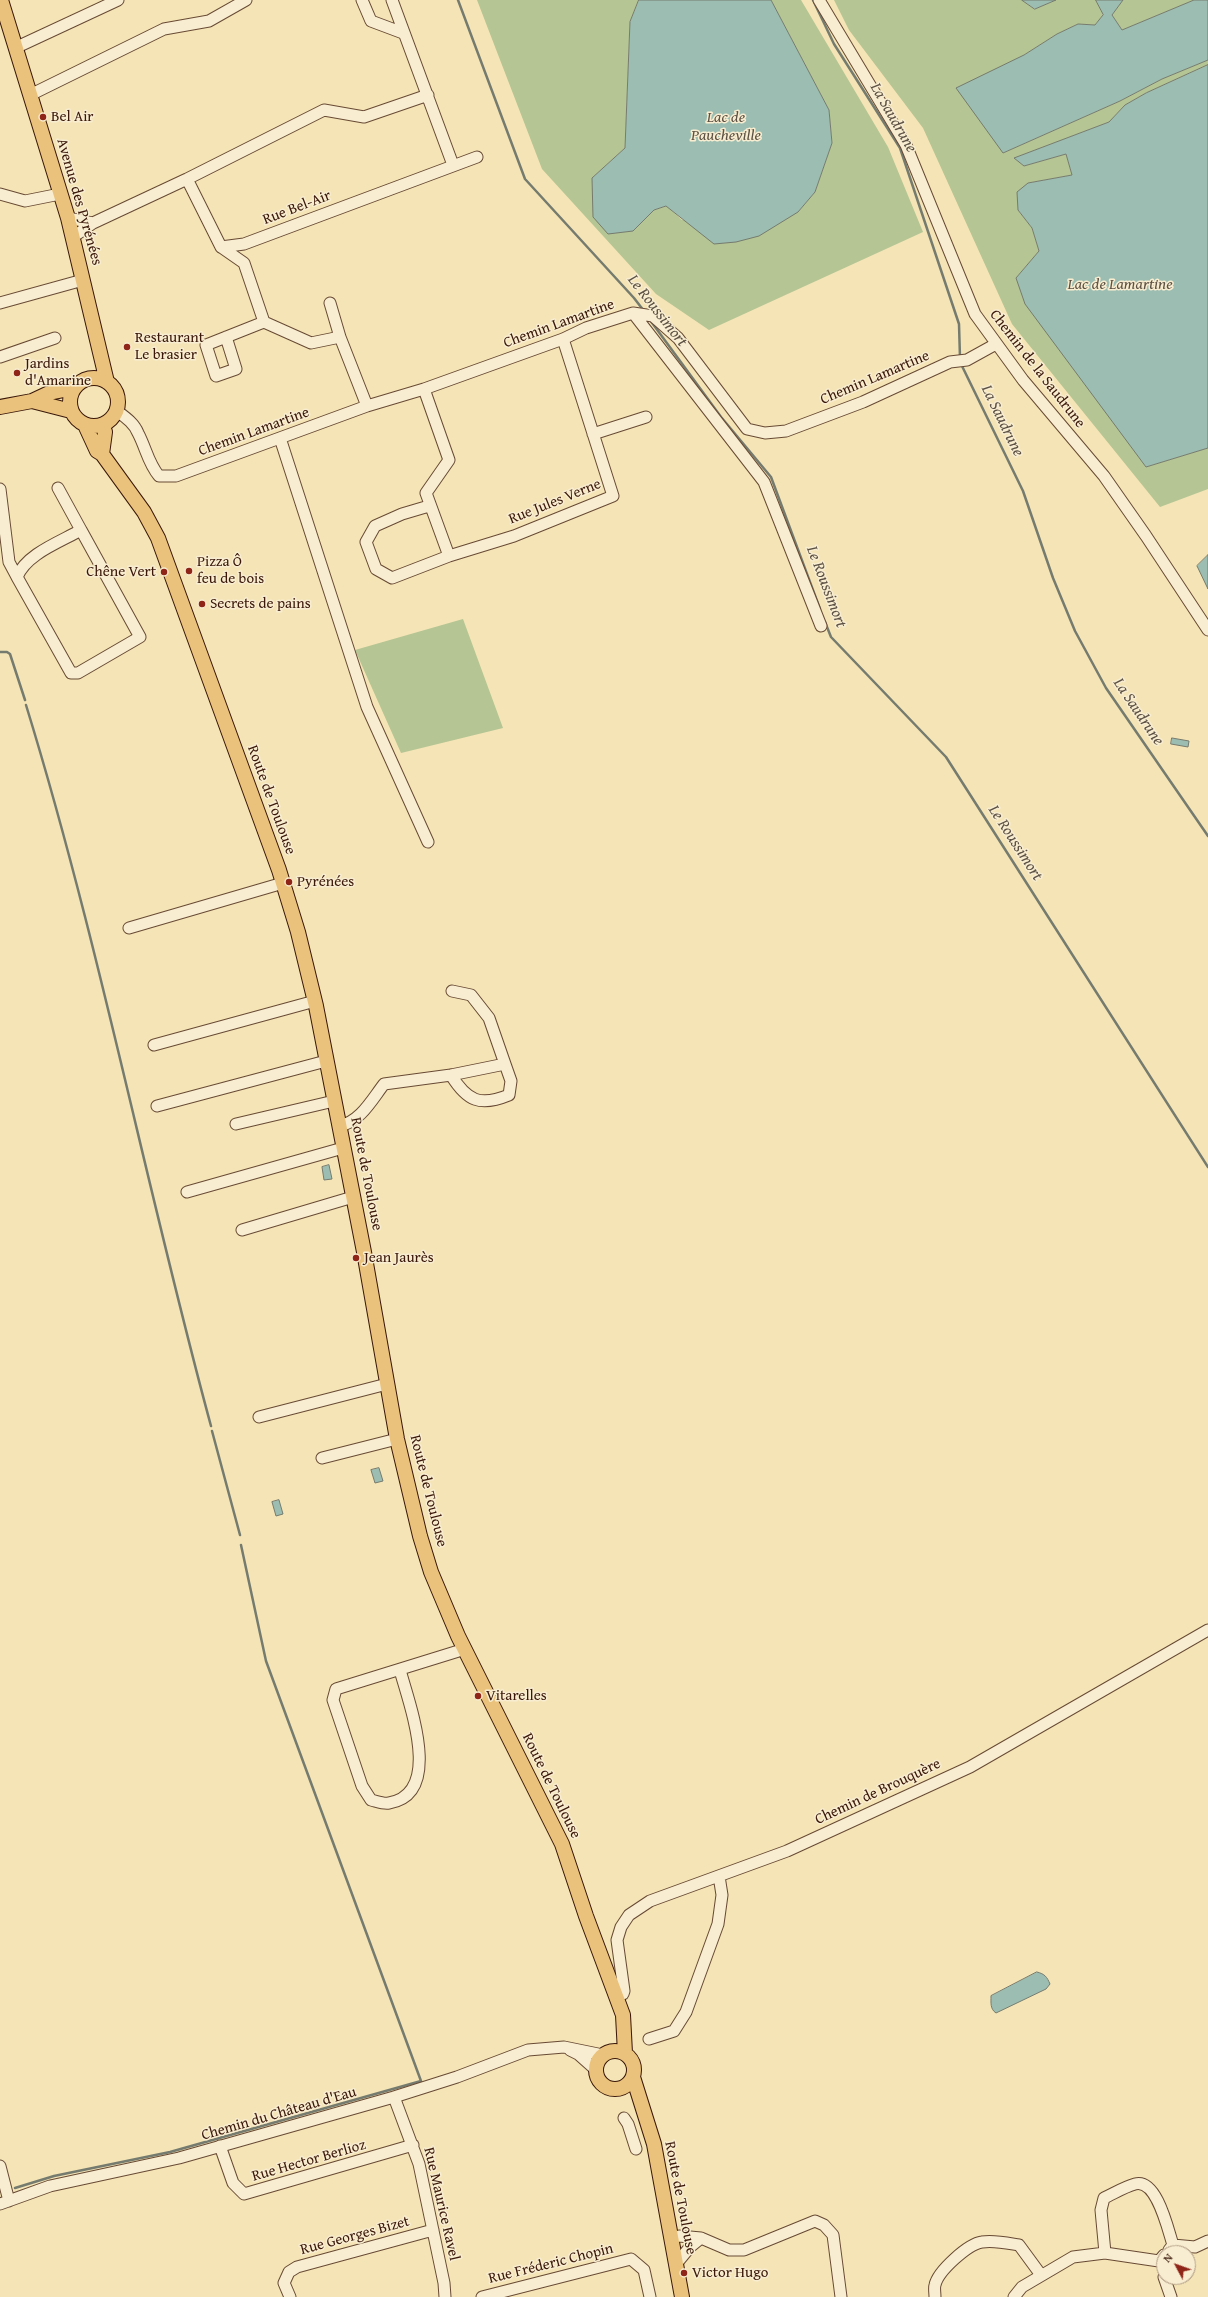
<!DOCTYPE html>
<meta charset="utf-8">
<style>
body{margin:0}
#map{position:relative;width:1208px;height:2297px;overflow:hidden;background:#f4e4b6;font-family:"Gentium Book Plus",serif}
canvas{display:block}
.north{position:absolute;left:1156px;top:2245px;width:40px;height:40px;box-sizing:border-box;background:#f8edd0;border:1px solid #ac9780;border-radius:50%;rotate:311deg;font-size:11px;font-weight:700;line-height:16px;text-align:center;color:#3a1709}
.north::after{content:'';display:block;margin:auto;width:14px;height:18px;background:#8f2418;clip-path:polygon(50% 0,100% 100%,50% 72%,0 100%)}
</style>
<div id="map">
<canvas width="1208" height="2297"></canvas>
<div class="north">N</div>
</div>
<script>
const c = document.querySelector('canvas').getContext('2d');
c.lineJoin = 'round';
function fillPath(path, color) { c.fillStyle = color; c.fill(path, 'evenodd'); }
function trace(path, color, width, dash) { c.strokeStyle = color; c.lineWidth = width; c.lineCap = dash ? 'butt' : 'round'; c.setLineDash(dash || []); c.stroke(path); }
function write(font, color, halo, rows, align = 'center') {
  c.font = font + ' "Gentium Book Plus",serif'; c.lineWidth = 3; c.setLineDash([]); c.textBaseline = 'middle'; c.strokeStyle = halo; c.fillStyle = color; for (const [text, x, y, turn = 0] of rows) {
    c.save(); c.translate(x, y); c.rotate((+turn || 0) * Math.PI / 180); c.textAlign = isNaN(turn) ? turn : align; if (halo) c.strokeText(text, 0, 0); c.fillText(text, 0, 0); c.restore();
  }
}
fillPath(new Path2D(`
 M477 0H639L630 22 625 148 592 178 633 231 654 210 667 206 682 220 798 212 815 192 832 143 829 110 771 0H801L888 147 923 232 709 330 656 294 542 169Z
 M834 0H1022L1035 9 1056 0H1096L1103 15 1095 25 1078 24 1057 34 1024 55 1003 153 1120 101 1162 79 1208 60V65L1146 93 1125 105 1109 122 1015 158 1024 166 1066 154 1072 175 1028 183 1018 210 1032 228 1039 251 1016 278 1146 467 1208 448V489L1160 507 1012 324 923 128 849 30Z
 M1123 0H1194L1122 30 1112 15Z
 M463 619 503 728 401 753 355 650Z`), '#b5c593');
const water = new Path2D(`
 M639 0H771L829 110 832 143 815 192 798 212 759 236 736 242 714 244 666 206 654 210 633 231 608 234 593 217 592 178 625 148 630 22Z
 M1022 0H1056L1035 9Z
 M1096 0H1123L1112 15 1122 30 1194 0H1208V60L1162 79 1120 101 1003 153 956 88 1024 55 1057 34 1078 24 1095 25 1103 15Z
 M1208 65V448L1146 467 1025 304 1016 278 1039 251 1032 228 1018 210 1017 192 1028 183 1072 175 1066 154 1024 166 1014 158 1109 122 1125 105 1146 93Z
 M1208 555V589L1197 566Z
 M1172 738 1189 741 1188 747 1171 744Z
 M329 1165 332 1179 324 1180 322 1167Z
 M379 1468 383 1481 375 1483 371 1470Z
 M279 1500 283 1514 276 1516 272 1502Z
 M1037 1972C1045 1974 1047 1977 1050 1984L1046 1989 996 2013C990 2009 991 2003 991 1996Z`);
fillPath(water, '#9cbeb2');
trace(water, '#757b6e', 1);
trace(new Path2D(`
 M458 0 525 179 634 298 644 311
 M813 0 834 44 900 148 959 324 960 358
 M650 320 721 417 771 477 820 609
 M961 364 1023 491 1053 578 1075 631 1106 688 1208 836
 M825 622 831 637 946 757 1208 1167
 M0 652H7L10 654 25 700
 M26 705C99 942 146 1187 211 1426
 M212 1431 240 1535
 M15 2188 54 2176 170 2152 421 2081 266 1661 241 1545`), '#757b6e', 2.5);
const minor = new Path2D(`
 M362 0 371 21 403 33
 M392 0 453 165
 M819 0 906 145 975 314 1023 380 1104 476 1146 536 1208 630
 M15 48 118 0
 M30 95 164 29 209 21 246 0
 M187 179 221 247 244 244 477 157
 M0 194 25 201 60 194
 M68 218 93 223
 M73 237 93 223 187 179 324 110 364 117 428 95
 M221 247 244 263 264 322 311 343 340 337 367 406
 M0 303 83 280
 M330 303 340 337
 M633 313 764 482 821 626
 M226 337 236 369 216 376 206 345 264 322
 M0 357 55 338
 M424 389 449 460 426 493 449 556
 M117 411C125 417 134 423 138 433 146 448 148 463 159 476H176L367 406 424 389 563 339 586 328 633 313 653 316 678 338 747 429 765 433 786 431 863 402 950 362 967 360 996 344
 M593 434 646 417
 M280 438 367 707 428 842
 M58 488 81 530
 M0 489 9 562 17 577 71 673H78L140 637 81 530C60 542 26 554 17 577
 M429 506 402 514 375 526 366 542 376 569 392 578 449 556 514 536 613 496 563 339
 M129 928 283 883
 M154 1045 315 1001
 M451 1075C467 1101 480 1107 509 1095L511 1081 505 1064
 M157 1106 326 1061
 M236 1124 334 1101
 M339 1126C360 1122 371 1101 384 1084L451 1075 505 1064 489 1018 471 995 452 991
 M187 1192 343 1148
 M242 1230 353 1197
 M259 1417 387 1384
 M322 1458 397 1439
 M400 1670C409 1704 444 1794 389 1803 383 1804 376 1801 371 1800L362 1786 333 1700 336 1689 465 1649
 M616 1996 623 1994 624 1991 617 1940 621 1927 629 1915 650 1901 787 1851 970 1767 1208 1630
 M649 2039 674 2031 686 2012 718 1924 722 1895 719 1876
 M570 2050 578 2054 596 2070
 M394 2097 419 2164 444 2283 445 2297
 M624 2118 628 2124 636 2149
 M220 2146 233 2183 244 2194 413 2145
 M0 2166 9 2201
 M0 2204 50 2186 179 2158 394 2097 457 2077 528 2050 564 2047 603 2055
 M671 2238 679 2236 701 2238 729 2250H744L815 2221 824 2225 833 2235 841 2297
 M1169 2250 1173 2245 1195 2247 1208 2241
 M1105 2253 1101 2210 1104 2198C1113 2194 1124 2187 1135 2184 1157 2178 1168 2230 1173 2245
 M676 2264 690 2247 701 2238
 M1164 2277 1171 2297
 M290 2297 284 2283 289 2272 297 2267 433 2230
 M482 2297 631 2259 644 2270 650 2297
 M935 2297C935 2293 934 2288 935 2285 938 2271 968 2244 982 2242 994 2240 1007 2243 1019 2245L1041 2275
 M1014 2297 1022 2287 1073 2257 1105 2253 1159 2261 1164 2255`);
const major = new Path2D(`
 M1 0 68 218 107 382
 M70 402a24 24 0 1 1 48 0a24 24 0 1 1-48 0Z
 M32 401 49 393 74 388
 M0 407 32 401 71 411
 M85 425 97 451 102 454 144 512 158 538 279 870 298 932 316 1006 364 1252 397 1439 420 1536 431 1572 458 1636 562 1844 586 1916 623 2015 625 2053
 M102 454 105 432 102 425
 M596 2070a19 19 0 1 1 38 0a19 19 0 1 1-38 0Z
 M633 2077 654 2144 682 2297`);
trace(minor, '#684a34', 13);
trace(major, '#3a1709', 16);
trace(minor, '#f8edd0', 11);
trace(major, '#eac27b', 14);
for (const [x, y, r, color] of [
 [43,117,4,"#8f2418"],
 [127,347,4,"#8f2418"],
 [17,373,4,"#8f2418"],
 [189,571,4,"#8f2418"],
 [164,572,4,"#8f2418"],
 [202,604,4,"#8f2418"],
 [289,882,4,"#8f2418"],
 [356,1258,4,"#8f2418"],
 [478,1696,4,"#8f2418"],
 [684,2273,4,"#8f2418"]
]) { const dot = new Path2D(); dot.arc(x, y, r, 0, 2 * Math.PI); c.fillStyle = color; c.fill(dot); trace(dot, '#f8edd0', 1.5); }
write('15px', '#3a1709', '#f8edd0', [
 ["Bel Air",51,117],
 ["Restaurant",135,338],
 ["Le brasier",135,355],
 ["Jardins",25,364],
 ["d'Amarine",25,381],
 ["Pizza Ô",197,562],
 ["feu de bois",197,579],
 ["Chêne Vert",156,572,"right"],
 ["Secrets de pains",210,604],
 ["Pyrénées",297,882],
 ["Jean Jaurès",364,1258],
 ["Vitarelles",486,1696],
 ["Victor Hugo",692,2273]
], 'left');
write('15px', '#3a1709', '#f8edd0', [
 ["Avenue des Pyrénées",79,202,74],
 ["Rue Bel-Air",297,208,-21],
 ["Chemin Lamartine",559,324,-20],
 ["Chemin de la Saudrune",1037,369,52],
 ["Chemin Lamartine",875,378,-23],
 ["Chemin Lamartine",254,432,-20],
 ["Rue Jules Verne",555,502,-22],
 ["Route de Toulouse",271,800,70],
 ["Route de Toulouse",366,1174,79],
 ["Route de Toulouse",428,1491,76],
 ["Route de Toulouse",551,1786,64],
 ["Chemin de Brouquère",878,1792,-25],
 ["Chemin du Château d'Eau",279,2114,-16],
 ["Rue Hector Berlioz",309,2161,-16],
 ["Route de Toulouse",680,2198,79],
 ["Rue Maurice Ravel",441,2204,77],
 ["Rue Georges Bizet",355,2236,-15],
 ["Rue Fréderic Chopin",551,2264,-14]
]);
write('italic 16px', '#5c5144', '#f8edd0', [
 ["Lac de",726,118],
 ["Paucheville",726,136],
 ["La Saudrune",893,118,60],
 ["Lac de Lamartine",1120,285],
 ["Le Roussimort",657,311,52],
 ["La Saudrune",1002,421,64],
 ["Le Roussimort",826,587,69],
 ["La Saudrune",1138,712,56],
 ["Le Roussimort",1015,843,57]
]);
</script>
